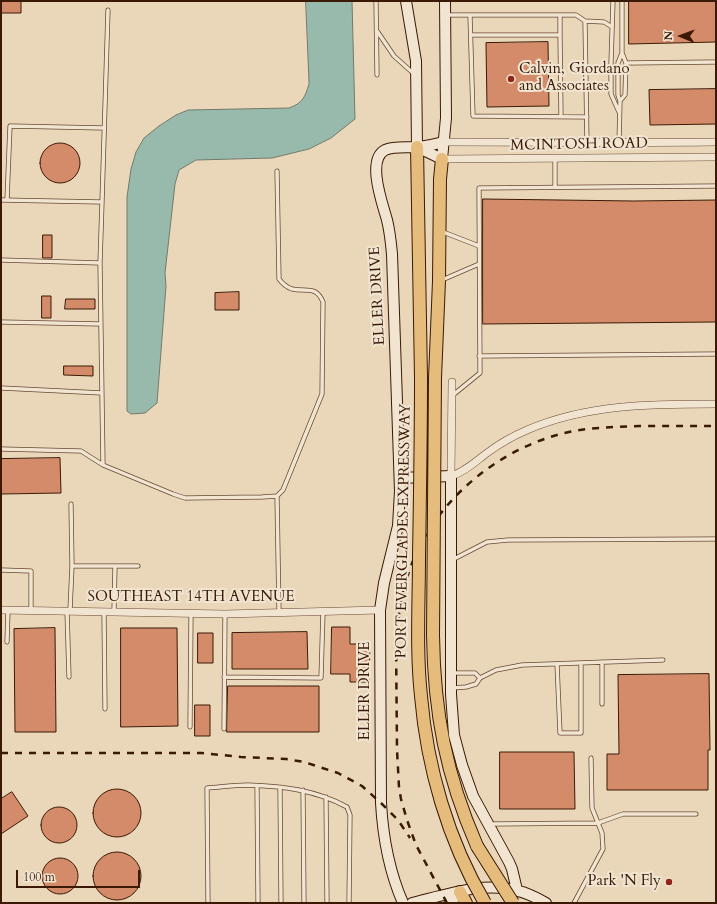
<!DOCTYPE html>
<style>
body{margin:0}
#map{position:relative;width:717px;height:904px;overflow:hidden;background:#ead7b9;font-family:Cardo,serif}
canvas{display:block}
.frame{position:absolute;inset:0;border:2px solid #3a1a05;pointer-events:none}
.north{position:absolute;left:661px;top:16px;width:40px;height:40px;-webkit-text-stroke:3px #f1e5d2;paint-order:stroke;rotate:271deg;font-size:11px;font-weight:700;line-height:16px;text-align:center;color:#3a1a05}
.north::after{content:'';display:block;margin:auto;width:14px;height:18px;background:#3a1a05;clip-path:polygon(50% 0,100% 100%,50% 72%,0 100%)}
.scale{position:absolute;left:16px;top:870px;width:124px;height:18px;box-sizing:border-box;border:2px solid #3a1a05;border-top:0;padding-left:5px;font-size:12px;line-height:14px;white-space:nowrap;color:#3a1a05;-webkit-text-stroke:3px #f1e5d2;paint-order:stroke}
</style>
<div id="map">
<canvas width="717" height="904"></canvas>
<div class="frame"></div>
<div class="north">N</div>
<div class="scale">100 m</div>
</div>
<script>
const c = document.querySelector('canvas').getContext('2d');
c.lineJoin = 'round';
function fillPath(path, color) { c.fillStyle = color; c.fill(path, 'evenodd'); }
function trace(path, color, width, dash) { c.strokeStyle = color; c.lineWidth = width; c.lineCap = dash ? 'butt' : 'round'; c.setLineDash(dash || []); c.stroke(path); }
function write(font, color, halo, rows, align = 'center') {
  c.font = font + ' Cardo,serif'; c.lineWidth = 4; c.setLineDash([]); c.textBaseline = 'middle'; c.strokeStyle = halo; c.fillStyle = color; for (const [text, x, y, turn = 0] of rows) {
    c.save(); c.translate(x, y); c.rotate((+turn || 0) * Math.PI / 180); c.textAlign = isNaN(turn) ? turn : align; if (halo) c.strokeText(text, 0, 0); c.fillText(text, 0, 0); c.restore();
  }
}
const water = new Path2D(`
 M306 1H352L355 119 331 138 309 149 272 158 196 160 179 170 175 184 165 273 166 286 157 403 145 413 131 414 127 411V197L131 169 136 152 144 138 159 126 176 115 188 110 289 108C303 103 305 97 309 84Z`);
fillPath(water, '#98baac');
trace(water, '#727a69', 1);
const building = new Path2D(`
 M1 1H21V13H1Z
 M629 1H716V42L629 44Z
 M548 42 549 106 487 107 486 43Z
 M716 89V124L650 125 649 90Z
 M40 163a20 20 0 1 1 40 0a20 20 0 1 1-40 0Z
 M483 199 634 201 716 200V322L483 324Z
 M43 235H52V258H43Z
 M239 292V310H215V293Z
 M42 296H51V318H42Z
 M66 299H95V309H65Z
 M64 366H93V376L64 375Z
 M60 458 61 493 1 494V459Z
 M332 627H350V644H370L369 682H350V674H331Z
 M55 628 56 732H15L14 629Z
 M121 628H177L178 726 121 727Z
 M307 632 308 669H232V633Z
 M198 633H213V663H198Z
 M709 674 710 750H708V790H607V754H619L618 675Z
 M228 686H319V732H227Z
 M195 705H210V736H195Z
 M500 752H574L575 809H500Z
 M93 813a24 24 0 1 1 48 0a24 24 0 1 1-48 0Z
 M12 792 28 816 1 834V799Z
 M41 825a18 18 0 1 1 36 0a18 18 0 1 1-36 0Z
 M93 876a24 24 0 1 1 48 0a24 24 0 1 1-48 0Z
 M42 876a18 18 0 1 1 36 0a18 18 0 1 1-36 0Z`);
fillPath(building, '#d48b69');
trace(building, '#3a1a05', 1);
const lane = new Path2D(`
 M376 1 377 75
 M613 1 611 63V94L619 112
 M447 15H576L585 21 604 22 612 27
 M470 16 473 116 587 117
 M585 21 587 143
 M377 31 394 56 413 73
 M471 35H560L561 117
 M560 35V15
 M626 63 716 62
 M620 101 625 95 626 63 622 53
 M619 143 620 101 618 95V63L622 53V1
 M555 187V159
 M1 200 102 202 100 263 103 465
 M7 200 10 126 104 128
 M102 202 108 10
 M443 232 479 246
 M1 260 100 263
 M442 280 479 264
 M1 322 101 324
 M479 356 716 354
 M1 388 102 393
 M453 395 480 373 479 188 716 186
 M1 449 81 451 103 465 173 494 185 498 262 497 277 496 283 490 322 394 323 302C316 285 306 292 292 289 286 287 282 283 279 279L277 171
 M277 496 279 612
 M71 504 72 566
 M452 560 487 542 508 540 716 539
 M1 570 31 571V610
 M70 610 72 566H138
 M67 611 69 677
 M114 611 115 566
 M104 612 105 709
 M7 642 8 610
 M602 662V704
 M557 664 560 733H581V663
 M452 673H475L480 678
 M224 677 321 678 323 612
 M452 688 466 687 476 684 480 678 496 670 522 665 663 660
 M190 727 191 614
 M224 729 225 614
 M591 758 592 808 598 823 623 814H696
 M257 786 258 903
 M280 787 281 903
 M303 790 304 903
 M326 797 327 903
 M491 824 598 823 602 833 603 849 574 903
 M208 903 207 788C221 787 234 785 248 785 282 786 316 790 347 807L350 815 349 903`);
const street = new Path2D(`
 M444 142C534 142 625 143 716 142
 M442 159 716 157
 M452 382 451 476C465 472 476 461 487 453 499 444 513 436 527 430 587 404 652 404 716 404
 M1 610 225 614 380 610`);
const secondary = new Path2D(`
 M406 1 416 61 417 147
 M417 147 442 159 446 118 445 1
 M400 478 451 476V694L454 735 462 765 473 796 509 862 512 869 517 890
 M403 903C389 871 383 838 381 803L380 610 384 583 398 526 400 491 392 254C391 243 390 232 387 220 383 205 366 160 385 150 394 146 407 148 416 147 425 147 435 144 444 142
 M412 903C445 895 484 881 518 891 528 893 537 898 546 903
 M450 903 460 892`);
const highway = new Path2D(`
 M417 147 421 378
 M435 378 439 281 440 179 442 159
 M433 635C434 713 446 775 477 846
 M460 892 466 903`);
trace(lane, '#664932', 5);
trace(street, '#664932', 8);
trace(secondary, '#3a1a05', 12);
trace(highway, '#3a1a05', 14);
trace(lane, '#f1e5d2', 3.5);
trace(street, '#f1e5d2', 7);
trace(secondary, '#f1e5d2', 10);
trace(highway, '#e5bc7c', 12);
trace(new Path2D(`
 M1 753H202L241 757 286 759 304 762 338 773 362 786 381 803 398 820 410 838
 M447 903 416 845 407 820 401 799 399 787 397 750 396 640C398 615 402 590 411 566 436 498 504 444 574 431 596 427 618 427 640 426 666 426 691 426 716 426`), '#3a1a05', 2.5, [7, 7]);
const highwayBridge = new Path2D(`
 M421 378C421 437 420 497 419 557 419 603 416 650 421 696 427 767 448 841 485 903
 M433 635 435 378
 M477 846 513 903`);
trace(highwayBridge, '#3a1a05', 14, []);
trace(highwayBridge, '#e5bc7c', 12);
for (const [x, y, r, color] of [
 [511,79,4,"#8f2418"],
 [669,882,4,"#8f2418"]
]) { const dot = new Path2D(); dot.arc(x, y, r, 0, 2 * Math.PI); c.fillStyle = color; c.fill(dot); trace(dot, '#f1e5d2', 1.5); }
write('15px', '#3a1a05', '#f1e5d2', [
 ["Calvin, Giordano",519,70],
 ["and Associates",519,87],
 ["Park 'N Fly",661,882,"right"]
], 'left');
write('15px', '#3a1a05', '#f1e5d2', [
 ["MCINTOSH ROAD",579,145,-1],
 ["ELLER DRIVE",378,296,-93],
 ["PORT EVERGLADES EXPRESSWAY",404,531,-89],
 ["SOUTHEAST 14TH AVENUE",191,598],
 ["ELLER DRIVE",366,691,-90]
]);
</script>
